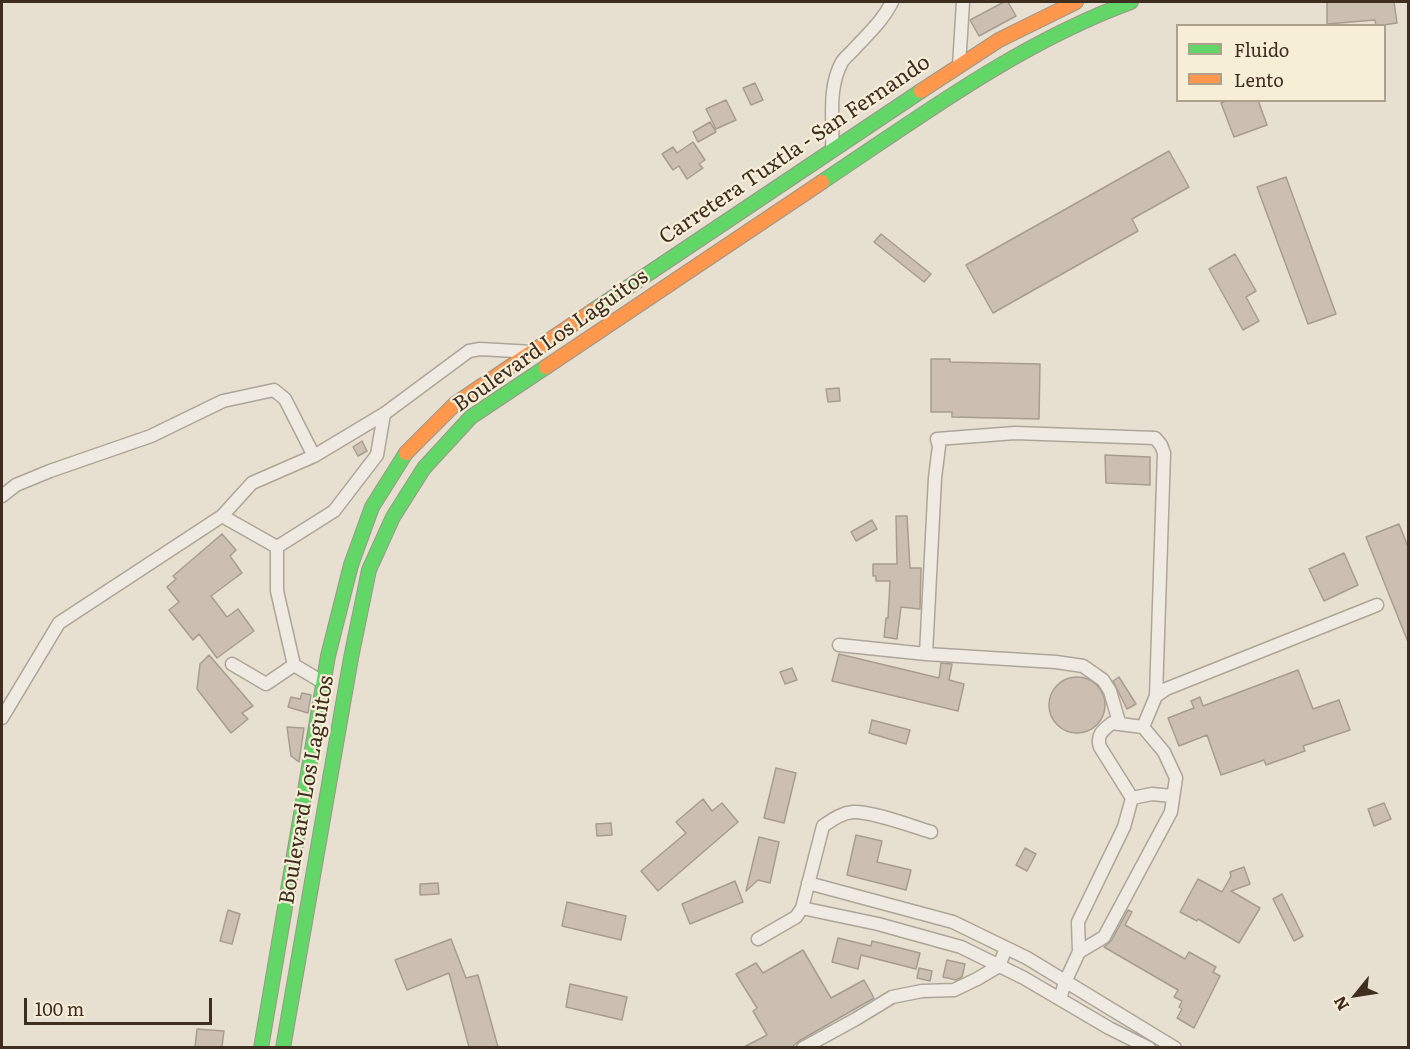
<!DOCTYPE html>
<style>
body{margin:0}
#map{position:relative;width:1410px;height:1049px;overflow:hidden;background:#e7e0d1;font-family:Literata,serif}
canvas{display:block}
.frame{position:absolute;inset:0;border:3px solid #3d2e20;pointer-events:none}
.legend{position:absolute;left:1176px;top:24px;width:210px;height:78px;box-sizing:border-box;background:#f7eed8;border:2px solid #ada18e;margin:0;padding:8px 10px;list-style:none;font-size:18px;color:#3d2e20}
.legend li{display:flex;align-items:center;gap:12px;height:30px}
.legend b{width:30px;border:2px solid #ada18e}
.north{position:absolute;left:1326px;top:965px;width:60px;height:60px;-webkit-text-stroke:4px #f7eed8;paint-order:stroke;rotate:240deg;font-size:16px;font-weight:700;line-height:24px;text-align:center;color:#3d2e20}
.north::after{content:'';display:block;margin:auto;width:21px;height:27px;background:#3d2e20;clip-path:polygon(50% 0,100% 100%,50% 72%,0 100%)}
.scale{position:absolute;left:24px;top:998px;width:188px;height:27px;box-sizing:border-box;border:3px solid #3d2e20;border-top:0;padding-left:8px;font-size:18px;line-height:21px;white-space:nowrap;color:#3d2e20;-webkit-text-stroke:4px #f7eed8;paint-order:stroke}
</style>
<div id="map">
<canvas width="1410" height="1049"></canvas>
<div class="frame"></div>
<ul class="legend">
<li><b style="height:8px;background:#63d668"></b>Fluido</li>
<li><b style="height:8px;background:#ff974d"></b>Lento</li>
</ul>
<div class="north">N</div>
<div class="scale">100 m</div>
</div>
<script>
const c = document.querySelector('canvas').getContext('2d');
c.lineJoin = 'round';
function fillPath(path, color) { c.fillStyle = color; c.fill(path, 'evenodd'); }
function trace(path, color, width, dash) { c.strokeStyle = color; c.lineWidth = width; c.lineCap = dash ? 'butt' : 'round'; c.setLineDash(dash || []); c.stroke(path); }
function write(font, color, halo, rows, align = 'center') {
  c.font = font + ' Literata,serif'; c.lineWidth = 4.5; c.setLineDash([]); c.textBaseline = 'middle'; c.strokeStyle = halo; c.fillStyle = color; for (const [text, x, y, turn = 0] of rows) {
    c.save(); c.translate(x, y); c.rotate((+turn || 0) * Math.PI / 180); c.textAlign = isNaN(turn) ? turn : align; if (halo) c.strokeText(text, 0, 0); c.fillText(text, 0, 0); c.restore();
  }
}
const building = new Path2D(`
 M1004 2H1008L1016 16 979 36 970 20Z
 M1327 2H1394L1397 23 1376 26 1375 20 1327 24Z
 M755 83 763 100 751 105 743 88Z
 M726 100 736 120 716 129 706 109Z
 M1229 100H1258L1267 125 1234 137 1221 103Z
 M710 122 716 132 698 142 693 132Z
 M693 142 705 160 699 164 703 168 687 179 679 166 673 170 662 154 673 147 677 153Z
 M1169 151 1189 187 1132 219 1138 231 993 313 966 265Z
 M1286 177 1336 314 1308 324 1257 187Z
 M881 234 931 274 924 282 874 242Z
 M1235 254 1256 291 1246 297 1259 321 1243 330 1209 269Z
 M931 359H950V362L1040 364 1039 419 952 417V412H931Z
 M839 388 840 401 828 402 826 389Z
 M362 441 367 451 358 456 353 447Z
 M1105 455 1150 457V485L1106 483Z
 M896 516H907L910 568H921L920 609 901 607 897 639 884 637 886 618H888L890 581H876V576H873V564H897Z
 M872 520 877 529 856 541 851 532Z
 M1399 524 1408 547V642L1366 537Z
 M222 534 236 550 230 556 242 573 211 596 227 617 238 609 254 631 217 658 199 634 193 640 169 610 179 602 167 587 176 579 173 576Z
 M1344 553 1358 585 1324 601 1309 569Z
 M839 654 939 678 941 663 952 664 949 680 964 684 958 711 832 681Z
 M209 655 253 706 242 713 248 719 231 733 197 689 200 664Z
 M792 668 797 680 785 684 780 672Z
 M1298 670 1313 709 1339 700 1350 730 1303 746 1305 751 1266 765 1264 760 1221 775 1207 735 1179 746 1168 718 1194 708 1191 701 1200 697 1203 706Z
 M1119 677 1136 704 1127 709 1113 681Z
 M1049 705a28 28 0 1 1 56 0a28 28 0 1 1-56 0Z
 M302 693 311 695 308 713 288 707 291 697 300 699Z
 M872 720 910 730 906 744 869 733Z
 M287 727 304 728 299 762 291 756Z
 M776 768 796 773 784 823 764 818Z
 M703 799 712 811 722 803 738 822 658 891 641 871 686 833 676 822Z
 M1384 803 1391 819 1374 826 1368 809Z
 M611 823 612 835 597 836 596 824Z
 M856 835 882 841 877 862 911 870 906 890 847 875Z
 M759 837 779 842 770 883 758 880 746 891Z
 M1025 848 1036 854 1027 871 1016 865Z
 M1244 867 1250 884 1231 891 1260 908 1239 943 1198 919 1197 921 1180 912 1198 879 1222 892 1231 876 1230 872Z
 M735 881 743 902 690 924 682 904Z
 M438 883 439 894 420 895V884Z
 M1282 894 1303 936 1294 941 1273 899Z
 M567 902 626 916 621 940 562 926Z
 M228 910 240 914 232 944 220 941Z
 M1128 910 1132 912 1125 925 1185 959 1189 952 1216 967 1213 972 1220 976 1194 1028 1177 1018 1182 1009 1179 1007 1182 1001 1174 997 1178 990 1104 947 1111 941Z
 M838 938 871 946 872 941 920 953 916 969 861 955 858 969 832 962Z
 M451 939 466 978 478 975 498 1047H469L449 973 407 990 395 960Z
 M803 950 831 998 864 980 874 998 799 1041 792 1047H744L767 1035 753 1011 757 1008 736 974 756 963 763 973Z
 M947 960 965 964 962 977 956 980 943 977Z
 M919 968 932 971 930 981 917 978Z
 M570 984 627 997 622 1020 566 1007Z
 M197 1029 224 1031 222 1047H195Z`);
fillPath(building, '#cbbfb2');
trace(building, '#a89c90', 1.5);
const street = new Path2D(`
 M959 66 963 2
 M832 149C834 121 827 89 842 62 845 57 851 53 855 48 869 33 883 20 892 2
 M2 496 16 485 50 471 151 436 223 401 274 390 285 399 314 456
 M222 516 277 547V591L294 665
 M277 547 334 511 377 455 384 414
 M839 645 926 654 1056 662 1083 666 1103 680 1110 691 1119 722
 M926 654 935 478 939 446 937 439 1015 433 1155 438 1161 445 1164 453 1156 696
 M232 664 266 684 294 665 324 683
 M2 718 59 623 222 516 252 483 314 456 384 414 469 351 480 349 533 352
 M1143 727 1156 696 1166 689 1377 605
 M1132 798 1152 794 1172 796
 M808 883 953 922 1027 958 1175 1048
 M802 908 878 924 961 947 1024 978 1109 1028 1149 1048
 M758 939 796 917 802 908 823 826C832 820 841 813 853 812 872 811 911 826 931 832
 M1060 999 1065 982 1079 952 1078 922 1124 827 1132 798 1100 747C1096 735 1103 730 1112 723L1143 727 1164 752 1176 778 1171 812 1104 937 1079 952
 M803 1048 856 1019 892 997 922 991 954 990 977 979 999 966 1006 948`);
const fast = new Path2D(`
 M822 182C921 116 1019 43 1131 2
 M594 310 921 91
 M261 1048 328 656 351 565 372 507 406 453
 M283 1048 351 658 369 570 393 517 424 468 471 417 546 367`);
const slow = new Path2D(`
 M921 91 999 40 1076 2
 M546 367 822 182
 M406 453 455 404 594 310`);
trace(street, '#ada599', 15);
trace(fast, '#9c958a', 16);
trace(slow, '#9c958a', 16);
trace(street, '#efebe3', 12);
trace(fast, '#63d668', 14);
trace(slow, '#ff974d', 14);
write('21px', '#3d2e20', '#f7eed8', [
 ["Carretera Tuxtla - San Fernando",795,150,-34],
 ["Boulevard Los Laguitos",551,341,-35],
 ["Boulevard Los Laguitos",307,790,-80]
]);
</script>
